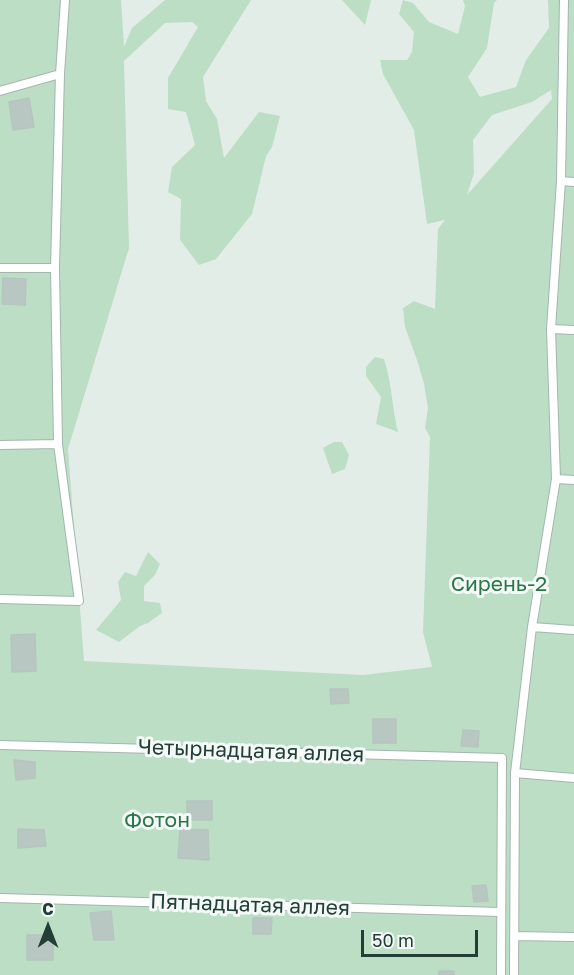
<!DOCTYPE html>
<meta charset="utf-8">
<style>
body{margin:0}
#map{position:relative;width:574px;height:975px;overflow:hidden;background:#e3ede8;font-family:"Golos Text",sans-serif}
canvas{display:block}
.north{position:absolute;left:18px;top:897px;width:60px;height:60px;-webkit-text-stroke:4px #f3f9f6;paint-order:stroke;rotate:0deg;font-size:16px;font-weight:700;line-height:24px;text-align:center;color:#223e36}
.north::after{content:'';display:block;margin:auto;width:21px;height:27px;background:#223e36;clip-path:polygon(50% 0,100% 100%,50% 72%,0 100%)}
.scale{position:absolute;left:361px;top:930px;width:117px;height:27px;box-sizing:border-box;border:3px solid #223e36;border-top:0;padding-left:8px;font-size:18px;line-height:21px;white-space:nowrap;color:#223e36;-webkit-text-stroke:4px #f3f9f6;paint-order:stroke}
</style>
<div id="map">
<canvas width="574" height="975"></canvas>
<div class="north">С</div>
<div class="scale">50 m</div>
</div>
<script>
const c = document.querySelector('canvas').getContext('2d');
c.lineJoin = 'round';
function fillPath(path, color) { c.fillStyle = color; c.fill(path, 'evenodd'); }
function trace(path, color, width, dash) { c.strokeStyle = color; c.lineWidth = width; c.lineCap = dash ? 'butt' : 'round'; c.setLineDash(dash || []); c.stroke(path); }
function write(font, color, halo, rows, align = 'center') {
  c.font = font + ' "Golos Text",sans-serif'; c.lineWidth = 6; c.setLineDash([]); c.textBaseline = 'middle'; c.strokeStyle = halo; c.fillStyle = color; for (const [text, x, y, turn = 0] of rows) {
    c.save(); c.translate(x, y); c.rotate((+turn || 0) * Math.PI / 180); c.textAlign = isNaN(turn) ? turn : align; if (halo) c.strokeText(text, 0, 0); c.fillText(text, 0, 0); c.restore();
  }
}
fillPath(new Path2D(`
 M0 0H121L124 47 132 28 165 0H251L203 77 206 101 217 119 224 158 259 112 280 116 272 147 266 156 252 214 216 259 199 265 180 240 181 199 168 192 172 167 195 145 186 112 168 109V78L198 27 192 22 165 23 124 61 129 248 68 449 84 661 363 675 432 667 423 632 430 437 425 428 428 408 424 384 418 363 405 327 403 308 414 301 435 309 438 229 445 220 427 224 414 130 383 74 380 60H407L412 52 414 32 399 14 403 0 413 3 429 22 458 34 465 6 463 0H497L494 3 487 48 468 77 480 97 516 87 526 60 549 28 548 0H574V975H0ZM551 90 552 99 467 195 474 173 473 140 492 115 532 102Z
 M342 0H371L365 25Z
 M375 357 384 359C392 383 392 408 398 432L376 424 381 397 366 376V367Z
 M334 442H342L349 455 345 469 332 474 323 448Z
 M148 552 160 564 155 575 144 586V601L160 603 162 613 148 623 140 626 119 642 96 630 121 600 118 582 125 572 136 576Z`), '#bbdec4');
const building = new Path2D(`
 M29 98 34 127 13 130 9 102Z
 M3 278 26 279 25 305 2 304Z
 M35 634 36 671 12 672 11 635Z
 M330 689H348L349 703 331 704Z
 M373 719H396V743H373Z
 M463 730 479 731 478 747 461 746Z
 M14 760 35 762V778L16 780Z
 M187 801H212V820H187Z
 M18 829 44 830 46 846 18 848Z
 M180 829 208 830 209 860 178 858Z
 M486 885 488 901 474 902 472 886Z
 M111 911 114 940H94L90 913Z
 M253 918H272L271 934H253Z
 M27 935H53V960H27Z
 M439 971H454V975H439Z`);
fillPath(building, '#b8c7c1');
trace(building, '#b5c6bf', 1.5);
const service = new Path2D(`
 M0 91 60 74
 M561 181 574 182
 M0 268H55
 M551 329 574 330
 M0 445 58 444
 M556 479 574 480
 M0 599 79 601 58 444 55 268 60 74 65 0
 M532 627 574 630
 M0 745 502 758 501 975
 M515 773 574 778
 M0 898 500 912
 M514 936 574 937
 M514 975 515 773 532 627 556 479 551 329 561 181 564 0`);
trace(service, '#a5b5af', 10);
trace(service, '#fff', 8);
write('21px', '#2c7547', '#f3f9f6', [
 ["Сирень-2",499,584],
 ["Фотон",157,820]
]);
write('21px', '#223e36', '#f3f9f6', [
 ["Четырнадцатая аллея",251,751,2],
 ["Пятнадцатая аллея",250,905,2]
]);
</script>
